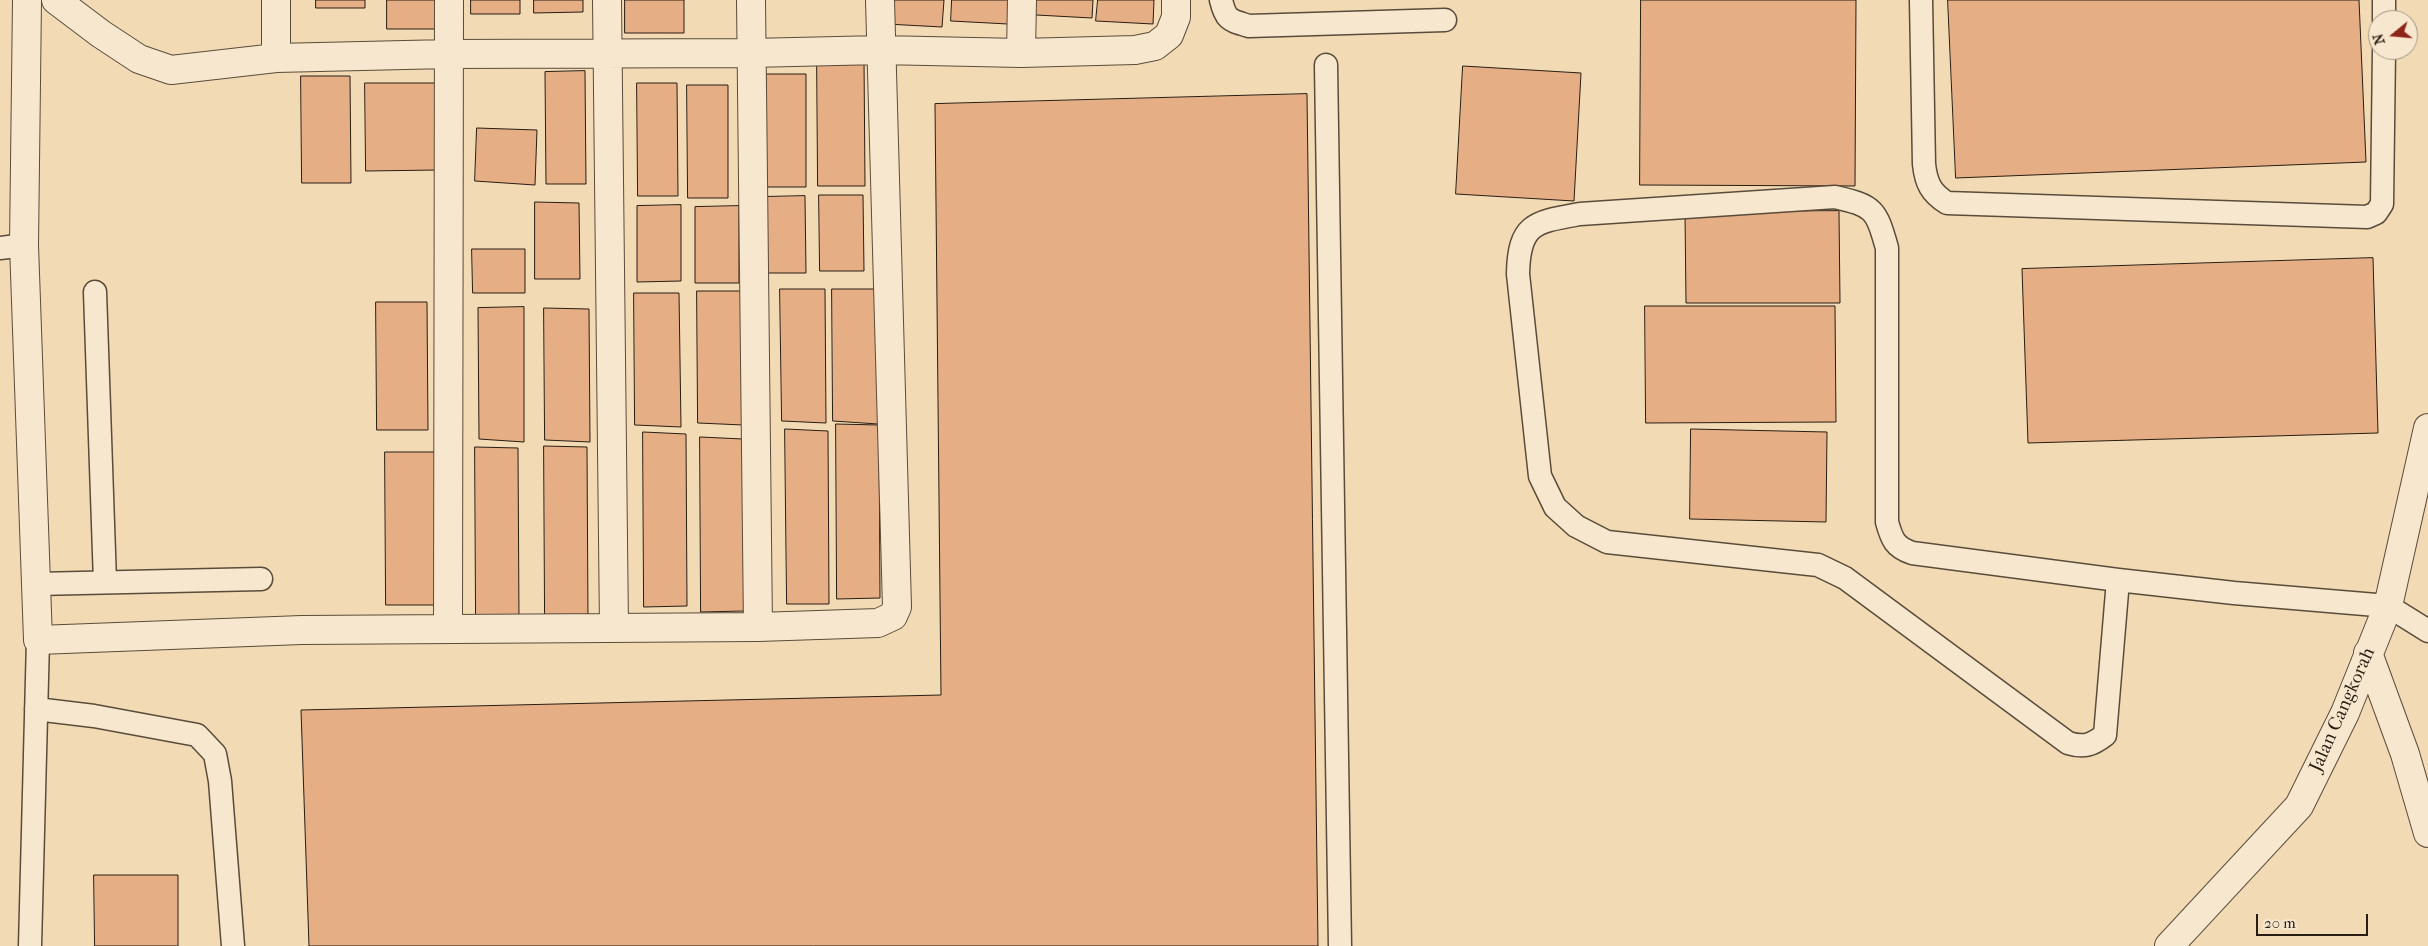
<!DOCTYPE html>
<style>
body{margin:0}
#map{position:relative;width:2428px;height:946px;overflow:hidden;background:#f2dab4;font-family:"IM FELL French Canon",serif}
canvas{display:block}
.north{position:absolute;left:2368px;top:10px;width:50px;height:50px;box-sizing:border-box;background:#f7e7ce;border:1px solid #a49683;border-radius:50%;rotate:253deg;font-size:14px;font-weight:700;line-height:20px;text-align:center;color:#281d13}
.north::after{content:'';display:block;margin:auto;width:18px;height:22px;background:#8f2418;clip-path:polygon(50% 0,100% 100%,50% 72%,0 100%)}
.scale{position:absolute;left:2256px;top:914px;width:112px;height:22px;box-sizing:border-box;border:2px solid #281d13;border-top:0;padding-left:6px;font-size:15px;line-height:18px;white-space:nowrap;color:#281d13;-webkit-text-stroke:4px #f7e7ce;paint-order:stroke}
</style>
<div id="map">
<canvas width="2428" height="946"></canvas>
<div class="north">N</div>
<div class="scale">20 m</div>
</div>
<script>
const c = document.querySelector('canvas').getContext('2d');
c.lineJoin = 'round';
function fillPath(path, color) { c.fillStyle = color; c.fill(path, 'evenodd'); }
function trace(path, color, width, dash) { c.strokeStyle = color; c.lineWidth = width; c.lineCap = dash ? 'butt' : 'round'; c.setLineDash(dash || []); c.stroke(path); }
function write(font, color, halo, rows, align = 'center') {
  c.font = font + ' "IM FELL French Canon",serif'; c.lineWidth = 5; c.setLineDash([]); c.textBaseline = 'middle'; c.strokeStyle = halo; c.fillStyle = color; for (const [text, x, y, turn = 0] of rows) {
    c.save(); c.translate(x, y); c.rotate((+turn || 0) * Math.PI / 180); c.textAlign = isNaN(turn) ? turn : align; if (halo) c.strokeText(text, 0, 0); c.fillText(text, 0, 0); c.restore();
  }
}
const building = new Path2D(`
 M316 0H365V8H316Z
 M387 0H441L442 29H387Z
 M471 0H520V14H471Z
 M534 0H583V12L534 13Z
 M625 0H684V33H625Z
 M887 0H944L942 27 886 24Z
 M952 0H1009L1008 24 951 21Z
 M1036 0H1093L1092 18 1036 15Z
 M1098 0H1154L1153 24 1096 21Z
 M1641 0H1856L1855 186 1640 185Z
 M1948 0H2359L2366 162 1956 178Z
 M817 59H864L865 186H818Z
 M1463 66 1581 73 1574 201 1456 194Z
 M585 71 586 184H546L545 72Z
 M766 74H806V187H767Z
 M301 76H350L351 183H302Z
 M365 83H436L437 170 366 171Z
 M637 83H677L678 196H638Z
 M687 85H728V198H688Z
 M1307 94 1318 946H309L301 710 941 695 935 104Z
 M477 128 537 130 535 185 475 181Z
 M819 195H863L864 271H820Z
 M805 196 806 273H762V197Z
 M535 202 579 203 580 279H535Z
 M681 205V281L637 282V206Z
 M739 206V283H695V207Z
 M1839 211 1840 303H1686L1685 212Z
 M472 249H525V293H473Z
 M2373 258 2378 433 2028 443 2022 269Z
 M780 289H825L826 423 782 421Z
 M832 289H877L878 424 833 421Z
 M697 291H743V425L698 423Z
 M634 293H679L681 427 635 425Z
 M376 302H427L428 430H377Z
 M1645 306H1835L1836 422 1646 423Z
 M524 307V442L479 439 478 308Z
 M544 308 589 309 590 442 545 440Z
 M836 424 879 425 880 598 837 599Z
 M785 429 828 431 829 604H787Z
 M1691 429 1827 432 1826 522 1690 519Z
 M643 432 686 434 687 606 644 607Z
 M700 437 743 439 744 611 701 612Z
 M544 446 587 447 588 620 545 621Z
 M475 447 518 448 519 621H476Z
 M385 452H441L443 605H386Z
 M94 875H178V946H95Z`);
fillPath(building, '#e5ae85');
trace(building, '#281d13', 1);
const lane = new Path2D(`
 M1221 0C1226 21 1230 20 1249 26L1445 20
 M1921 0 1924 164C1926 183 1931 193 1947 203L2367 217 2376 213 2382 204 2384 50
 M2384 20V0
 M1326 65 1340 946
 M0 248 24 245
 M95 292 105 582
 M2118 580 2105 735C2092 745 2084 748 2068 743L1845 578 1818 565 1607 542 1576 526 1555 507 1540 476 1518 274C1519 223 1535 222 1580 214L1835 197C1874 206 1876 209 1887 248V522C1892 540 1895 547 1912 553L2118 580 2234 593 2388 606 2428 631
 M36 584 261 579
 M36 709 94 716 197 735 215 754 220 781 233 946
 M30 946 38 640`);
const street = new Path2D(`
 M27 0 24 245 38 640 302 630 758 627 878 623 893 616 897 607 880 0
 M56 0 101 34 139 59 171 70 276 58 448 54 751 53 880 50 1021 53 1135 50 1155 46 1169 35 1176 17V0
 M276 0V58
 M607 0 614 628
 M751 0 758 627
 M1021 53 1022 0
 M448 629 449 0
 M2368 653 2405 754 2428 833
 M2169 946 2299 806 2345 713 2388 606 2428 428`);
trace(lane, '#5a4c3b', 25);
trace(street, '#5a4c3b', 30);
trace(lane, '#f7e7ce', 22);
trace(street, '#f7e7ce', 28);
write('19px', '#281d13', '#f7e7ce', [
 ["Jalan Cangkorah",2343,710,-66]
]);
</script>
